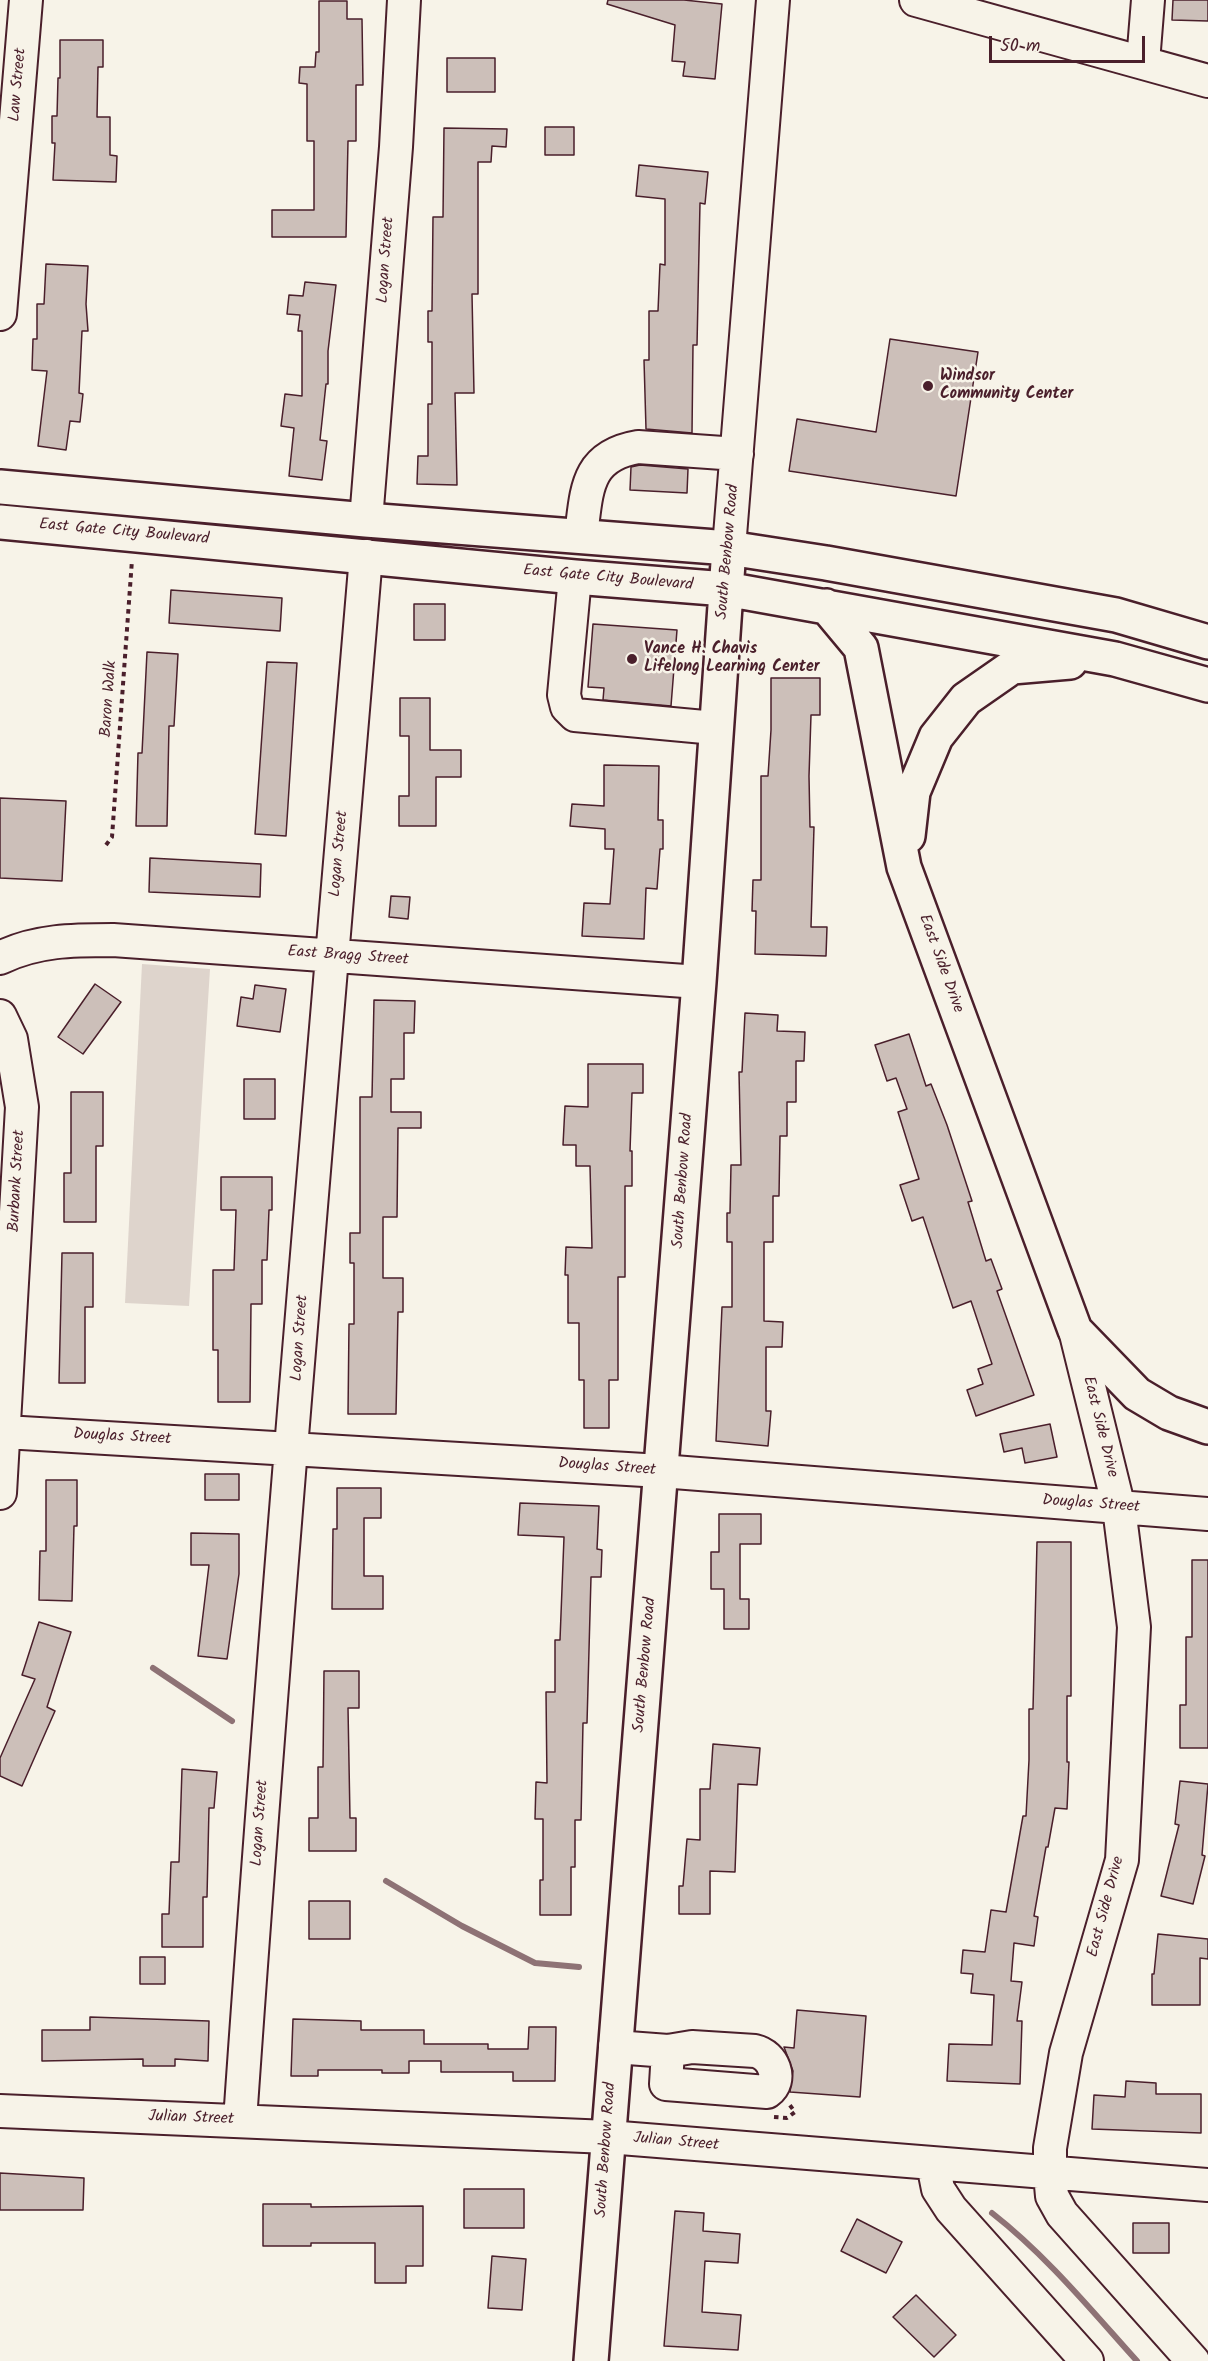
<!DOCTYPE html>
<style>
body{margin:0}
#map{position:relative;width:1208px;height:2361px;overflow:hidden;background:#f7f3e8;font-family:Kalam,sans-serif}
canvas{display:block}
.scale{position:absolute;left:989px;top:36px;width:156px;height:27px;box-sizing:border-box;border:3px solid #4a1f2b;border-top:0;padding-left:8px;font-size:18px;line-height:21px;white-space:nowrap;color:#4a1f2b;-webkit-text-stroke:4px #f7f3e8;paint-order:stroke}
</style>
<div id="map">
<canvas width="1208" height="2361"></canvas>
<div class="scale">50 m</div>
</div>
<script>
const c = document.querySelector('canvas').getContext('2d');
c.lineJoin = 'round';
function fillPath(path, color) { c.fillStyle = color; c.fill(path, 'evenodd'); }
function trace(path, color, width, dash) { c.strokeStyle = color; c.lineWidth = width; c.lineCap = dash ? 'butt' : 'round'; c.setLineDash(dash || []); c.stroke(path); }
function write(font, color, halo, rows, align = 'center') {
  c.font = font + ' Kalam,sans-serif'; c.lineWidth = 5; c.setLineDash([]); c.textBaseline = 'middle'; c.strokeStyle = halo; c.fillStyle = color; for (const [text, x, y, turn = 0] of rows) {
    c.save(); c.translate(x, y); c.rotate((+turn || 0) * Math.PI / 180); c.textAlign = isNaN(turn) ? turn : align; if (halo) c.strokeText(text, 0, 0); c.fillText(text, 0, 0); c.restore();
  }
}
fillPath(new Path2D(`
 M142 964 210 969 189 1306 125 1303Z`), '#ded4cc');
trace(new Path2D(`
 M153 1668 232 1721
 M386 1881 462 1926 535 1963 579 1967
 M992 2213C1047 2256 1091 2310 1137 2361`), '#8e7275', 6);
const building = new Path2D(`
 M608 0H684L722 4 715 79 683 76 685 62 672 61 675 25 607 4Z
 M1173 0H1208V21L1172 20Z
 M319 1H347V19H362L363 85H356V141H348L346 237H272V210H314V141H307V84L299 83 300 67H315L316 52H319Z
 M60 40H103V67H98L97 117H110V155L117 156 116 182 53 180 55 143H52V116H57L58 78H60Z
 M447 58H495V92H447Z
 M545 127H574V155H545Z
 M444 128 507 129 506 147 492 146 491 162H478V294H472L474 393H455L457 485 417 484 418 456H428V404H432V342H428V311H432L433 217H443Z
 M639 165 708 172 705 204 700 203 697 345H693L692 433 646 429 644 360H649V311H658L660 264 665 265V199L636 196Z
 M46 264 88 266 86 304 88 331H82L79 393 83 394 80 422 70 421 66 450 38 446 47 371 32 370 33 339H37V304H44Z
 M305 282 336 285 328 351V384H326L320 440 327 441 322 480 289 476 294 428 281 426 285 394 302 396V331H298L300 315 287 314 289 295 303 296Z
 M890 339 978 352 956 496 789 471 797 419 876 432Z
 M640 465 688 469 687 493 630 490 631 467Z
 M171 590 282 598 280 631 169 623Z
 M414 604H445V640H414Z
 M593 624 677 630 671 706 603 700 604 688 588 687Z
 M147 652 178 654 174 726H169L167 826H136L138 753H142Z
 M267 662 297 663 286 836 255 834Z
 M771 678H820V715H811L809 776 810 827H814L811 927H827L826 956 755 954 756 911H752L753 880H761V776H768L771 730Z
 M400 698H430V750H461V777H436V826H399V796H409V736H400Z
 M604 765 659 766 658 820H663V849H660L657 889 646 888 644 939 582 936 584 903 610 904 614 849H605V829L570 826 572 804 604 806Z
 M0 798 66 801 62 881 0 878Z
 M150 858 261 864 260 897 149 892Z
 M391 896 410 897 408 919 389 917Z
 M95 984 121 1002 83 1054 58 1037Z
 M255 985 286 989 280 1032 237 1026 241 997 253 999Z
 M374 1000 415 1001 414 1033H404V1079H391V1112H421V1128H398L397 1217H383V1278H403V1312H398L396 1414H348L349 1324H354V1263H350V1233H360V1097H372Z
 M745 1013 778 1015 777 1031 805 1032 804 1061H796V1102H787V1136H780L779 1196H773V1242H764V1321L783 1322 782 1347H766V1411H771L768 1446 716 1441 722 1307H732V1242H727V1213H730L731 1165H741L739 1072H742Z
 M909 1034 926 1086 931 1084 947 1125 972 1201 968 1202 986 1261 991 1259 1002 1289 997 1291 1034 1395 976 1416 967 1390 983 1384 978 1369 992 1364 971 1301 953 1308 923 1217 912 1221 900 1185 919 1179 898 1112 907 1109 896 1078 887 1081 875 1045Z
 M588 1064H643V1093H632L630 1151H632V1186H625V1277H618V1380H609V1428H584V1380H579V1323H568V1275H565L566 1247 592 1248 590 1166H576V1145H563L565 1106 588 1107Z
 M244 1079H275V1119H244Z
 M71 1092H103V1146H96V1222H64V1173H71Z
 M221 1177H272V1210H269L267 1260H262V1304H251L250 1402H218V1350H213V1270H234L236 1210H221Z
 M62 1253H93V1307H85V1383H59Z
 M1050 1424 1057 1457 1025 1463 1022 1448 1004 1452 1000 1434Z
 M205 1474H239V1500H205Z
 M46 1480H77V1526H74L72 1601 39 1600 40 1551H46Z
 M337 1488H381V1518H364V1576H383V1609H332L333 1529H337Z
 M520 1503 599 1506 597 1549 602 1550 601 1577H591L587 1723H583L581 1820H575V1867H571V1915H540V1880H543V1819H535L536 1782 547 1783 546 1692H555V1640H560L564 1537 518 1535Z
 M719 1514H761V1544H740V1599H749V1629H724V1589H711V1552H719Z
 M191 1533 239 1534V1574L227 1659 198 1656 209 1565H191Z
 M1037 1542H1071V1696H1067V1762H1069L1067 1809 1055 1808 1048 1847H1046L1034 1916 1038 1917 1034 1946 1014 1943 1011 1981 1022 1982 1017 2021H1022L1020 2084 947 2081 949 2044 992 2045 994 1995 971 1993 973 1974 961 1973 963 1950 985 1952 991 1910 1006 1912 1023 1816H1026L1029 1760V1709H1033Z
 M1192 1560H1208V1748H1180V1705H1186V1637H1192Z
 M39 1622 71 1632 47 1707 55 1711 22 1786 0 1776V1758L35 1679 22 1675Z
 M324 1671H359V1708H348L350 1818H356V1851H309V1818H318V1767H323Z
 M713 1744 760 1748 757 1785 738 1784 735 1872 710 1871V1914H679V1886H683L687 1839 700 1840V1789H710Z
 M182 1769 217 1772 214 1808H209L207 1897H203V1947H162V1914H169L171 1862H179Z
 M1180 1781 1208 1784 1202 1855 1205 1856 1193 1904 1161 1896 1179 1825 1175 1824Z
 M309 1901H350V1939H309Z
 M1158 1934 1208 1939V1959L1200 1958V2005H1152V1974H1154Z
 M140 1957H165V1984H140Z
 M797 2010 866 2016 860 2097 790 2092 793 2071 784 2047 794 2048Z
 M90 2017 209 2021 208 2061 175 2059V2066H143V2059L42 2061V2030H90Z
 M293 2019 361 2021V2030H424V2044H488V2049H528L529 2027H556L555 2081H513V2072H441V2061H409V2073H382V2070H318V2076H291Z
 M1126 2081 1156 2083V2094H1201V2133L1092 2129 1094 2095 1125 2097Z
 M0 2173 84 2178 83 2210H0Z
 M464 2189H524V2228H464Z
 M263 2204H311V2207L423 2206V2266H406V2283H375V2243H311V2246H263Z
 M675 2211 704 2213 703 2231 740 2234 738 2263 705 2261 702 2312 741 2315 738 2350 664 2346Z
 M857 2219 902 2242 886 2273 841 2251Z
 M1133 2223H1169V2253H1133Z
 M492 2256 526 2259 522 2310 488 2308Z
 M916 2295 956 2335 934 2357 893 2317Z`);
fillPath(building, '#ccbfb9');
trace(building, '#4a1f2b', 1.5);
const minor = new Path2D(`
 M916 0 1208 81
 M1143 62 1148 0
 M0 314 26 0
 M366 520 396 147 404 0
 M581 535C587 491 585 456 638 447L737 454
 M729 548 773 0
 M575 577 564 695 567 707 575 715 715 728
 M0 958C36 940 74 940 113 940L699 982
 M0 1016 11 1039 22 1107 0 1493
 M1075 1330 1119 1508 1134 1627 1122 1860 1066 2053 1050 2148V2174L1052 2196 1062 2214 1193 2361
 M5 1432 661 1471 1208 1514
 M615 2047 668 2051 692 2047 755 2051C773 2055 784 2080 767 2092L666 2084 668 2051
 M0 2111 608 2137 1208 2185
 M240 2121C276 1599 322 1078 366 556
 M933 2164 938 2189 951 2209 1087 2361`);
const major = new Path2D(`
 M0 487 366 520 729 548 826 563 1116 615 1208 642
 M0 522 575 577 726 589 1115 659 1208 685
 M826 606 861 648 904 867 1075 1330 1137 1394 1169 1413 1208 1427
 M908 836 913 792 936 737 966 699 1012 667 1070 662
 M591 2361 699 982 729 548`);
trace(minor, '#4a1f2b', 36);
trace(major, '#4a1f2b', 38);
trace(new Path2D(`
 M106 845 112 837 132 560
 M774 2117 787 2118 795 2112 789 2104`), '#4a1f2b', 4, [4.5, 4.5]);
trace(minor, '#f7f3e8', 32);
trace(major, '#f7f3e8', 33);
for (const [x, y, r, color] of [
 [928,386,6,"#4a1f2b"],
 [632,659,6,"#4a1f2b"]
]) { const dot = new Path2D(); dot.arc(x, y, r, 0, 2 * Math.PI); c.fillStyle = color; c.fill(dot); trace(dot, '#f7f3e8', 2); }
write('16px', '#4a1f2b', '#f7f3e8', [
 ["Law Street",19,85,-85],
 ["Logan Street",387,260,-86],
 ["East Gate City Boulevard",124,533,5],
 ["South Benbow Road",729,552,-85],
 ["East Gate City Boulevard",608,579,5],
 ["Baron Walk",110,699,-86],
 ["Logan Street",340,854,-85],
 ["East Bragg Street",348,957,4],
 ["East Side Drive",940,964,70],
 ["Burbank Street",18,1181,-87],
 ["South Benbow Road",684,1181,-86],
 ["Logan Street",301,1338,-86],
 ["East Side Drive",1099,1427,76],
 ["Douglas Street",122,1438,3],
 ["Douglas Street",607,1468,4],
 ["Douglas Street",1091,1505,4],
 ["South Benbow Road",646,1665,-85],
 ["Logan Street",261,1823,-86],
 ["East Side Drive",1107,1907,-75],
 ["Julian Street",191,2119,2],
 ["Julian Street",676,2143,5],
 ["South Benbow Road",607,2150,-86]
]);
write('bold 16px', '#4a1f2b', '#f7f3e8', [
 ["Windsor",940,377],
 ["Community Center",940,395],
 ["Vance H. Chavis",644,650],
 ["Lifelong Learning Center",644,668]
], 'left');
</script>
